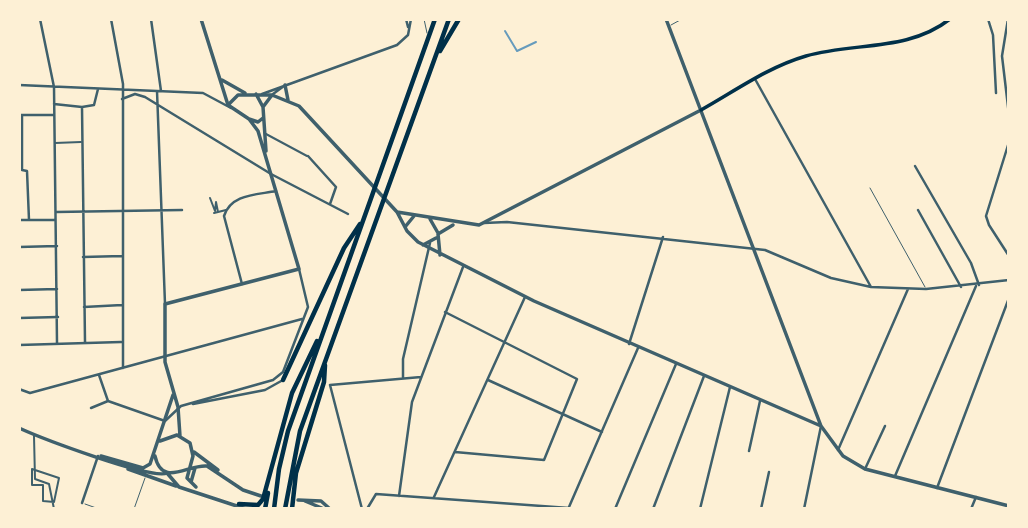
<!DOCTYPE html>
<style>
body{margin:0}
#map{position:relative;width:1028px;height:528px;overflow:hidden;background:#fdf0d5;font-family:"Asap Condensed",sans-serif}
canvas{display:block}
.frame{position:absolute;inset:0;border:21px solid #fdf0d5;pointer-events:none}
</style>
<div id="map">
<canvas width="1028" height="528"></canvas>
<div class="frame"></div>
</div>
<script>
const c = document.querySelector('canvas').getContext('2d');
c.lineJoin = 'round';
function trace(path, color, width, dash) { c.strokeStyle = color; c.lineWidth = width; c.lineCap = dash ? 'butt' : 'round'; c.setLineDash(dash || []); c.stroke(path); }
trace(new Path2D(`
 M505 31 517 51 536 42`), '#669bbc', 2);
trace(new Path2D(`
 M424 19 427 33
 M671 25 682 19
 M870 188 925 287
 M85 504 99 509
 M134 509 145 478`), '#3f606c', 1);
trace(new Path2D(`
 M266 134 307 156
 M55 143 81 142
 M210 198 215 211 216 202 218 212
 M214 213 226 210
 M34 436 35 479 49 484 54 509
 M32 469 59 478 54 502 43 501V485H32Z`), '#3f606c', 2);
trace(new Path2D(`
 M40 19 54 87 57 343
 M111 19 123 84V368
 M151 19 161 91
 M406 19 408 27
 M988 19 993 35 996 93
 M1008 19 1002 56 1009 115
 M755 79 871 287
 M19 85 203 93 231 108
 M157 91 165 304
 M262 94 397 45 408 35 411 19
 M273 94 284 86
 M122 99 135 94 145 97 271 174 348 214
 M54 104 82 107
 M19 115H54
 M22 115V170L27 171 29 220
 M1009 142 986 216 989 225 1009 256
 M308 156 336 187 330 204
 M915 166 971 263 979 285
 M918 210 961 287
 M56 212 182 210
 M19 220H54
 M484 223 507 222 765 250 831 278 871 287 926 289 1009 280
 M19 247 57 246
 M83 257 122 256
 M242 284 224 216C231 194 256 195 276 191
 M19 290 57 289
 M84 307 122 305
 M445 312 577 379 544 460 455 452
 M19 318 58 317
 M85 342 82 107 94 105 98 89
 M629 344 663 237
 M19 345 121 342
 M99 375 108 401
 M403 378V359L430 243
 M488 380 602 432
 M19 389 30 393 302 319
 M193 404 265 390 283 380
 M91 408 108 401 165 421 181 406 273 380 283 372 308 307 299 269
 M838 450 908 289
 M749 451 760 401
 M865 469 885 426
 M895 476 976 286
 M937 488 1009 298
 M399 496 412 402 463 267
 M434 497 525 297
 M82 503 98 456
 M569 507 638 348
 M362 509 330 385 421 377
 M367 509 376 494 583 509
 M615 509 676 364
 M653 509 704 376
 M700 509 730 387
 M761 509 769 472
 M804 509 821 426
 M971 509 976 497`), '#3f606c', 2.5);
trace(new Path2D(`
 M201 19 228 105 249 119 258 122 263 118
 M666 19 821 426 843 456 865 469 1009 506
 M222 80 245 93
 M285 85 288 100
 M256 94 263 107 266 151
 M228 105 238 95H272L299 106 397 212 407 231 418 242 534 301 821 426
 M263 107 272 95
 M397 212 479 225 701 110
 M430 219 438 233
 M405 227 414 216
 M423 245 436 238
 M440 255 438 234 453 225
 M19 428C41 438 151 480 167 473
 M180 436 178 407 165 362V304L299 269 258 131 249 119
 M160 441 177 435 190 443 193 456 187 478 196 487
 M194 452 218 470
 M101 456 143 468 150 464 173 395
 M155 456C162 488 188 464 207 466L243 490 261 496
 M128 469 176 486
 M167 473 179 487 246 509
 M191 482 195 468
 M298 500 321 501 330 509
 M305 501 324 509`), '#3f606c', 3.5);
trace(new Path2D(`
 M701 110C735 91 768 67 806 56 854 42 908 52 950 19`), '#003049', 3.5);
trace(new Path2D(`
 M440 51 459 19
 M283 380 344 248 360 224
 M239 504 258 505 263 499 292 393 317 341
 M265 509 268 493
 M274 509 279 469 288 431 435 19
 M285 509 300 431 449 19
 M292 509 296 473 324 382 325 365`), '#003049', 4.5);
</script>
